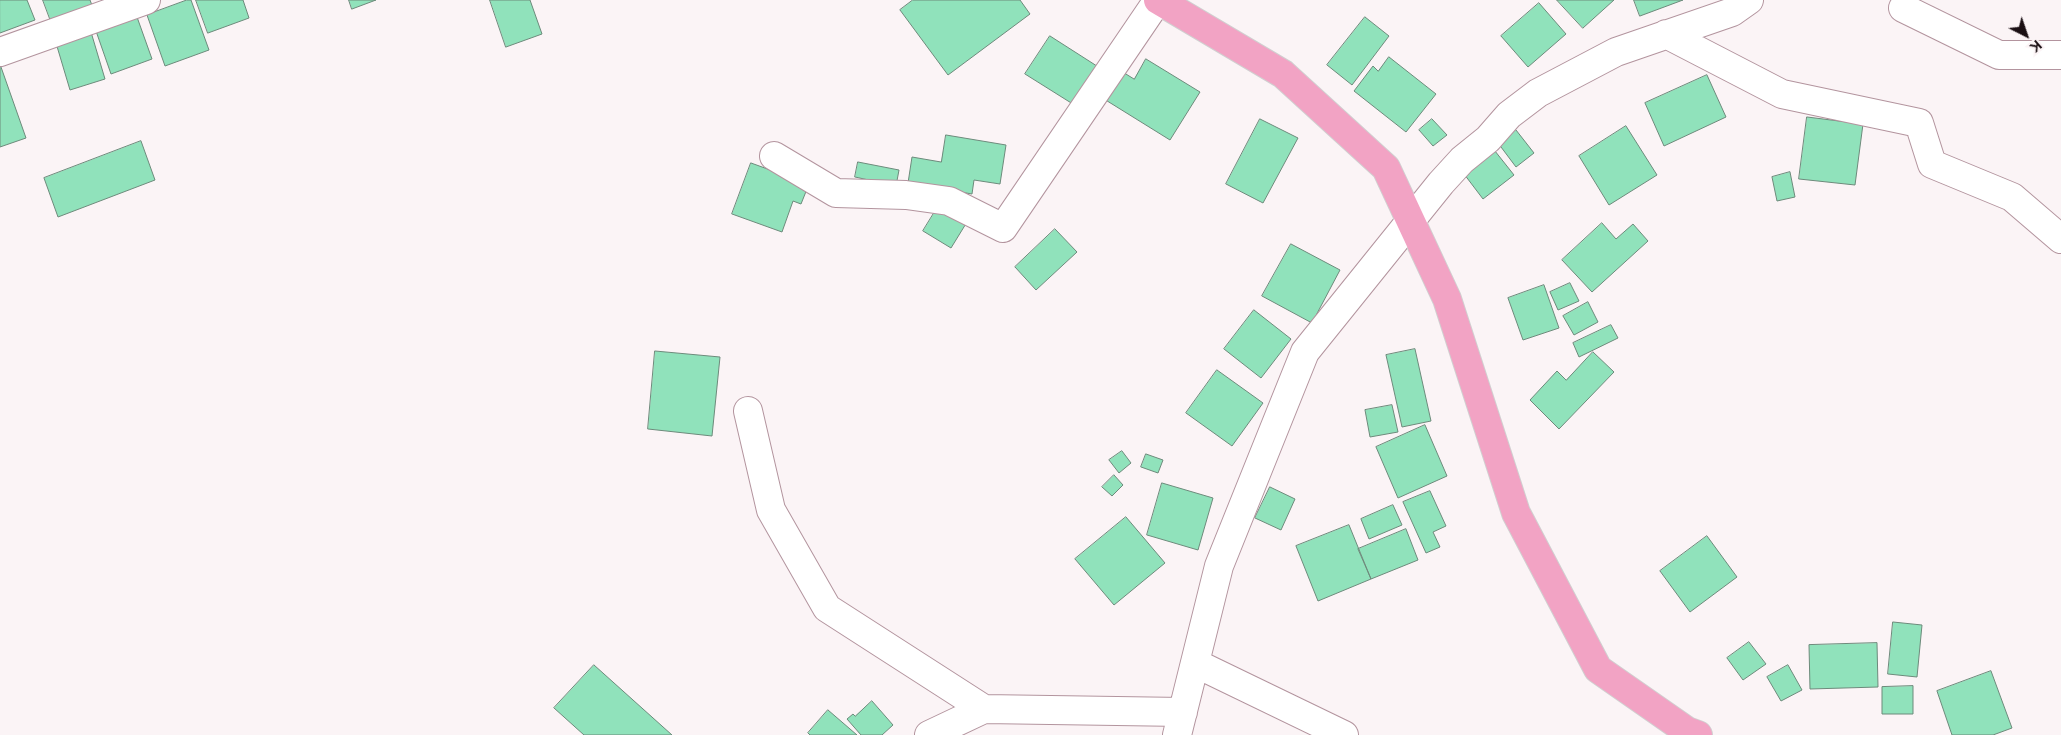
<!DOCTYPE html>
<style>
body{margin:0}
#map{position:relative;width:2061px;height:735px;overflow:hidden;background:#fbf4f6;font-family:Helvetica,sans-serif}
canvas{display:block}
.north{position:absolute;left:2001px;top:10px;width:50px;height:50px;-webkit-text-stroke:4px #fbf4f6;paint-order:stroke;rotate:139deg;font-size:14px;font-weight:700;line-height:20px;text-align:center;color:#1a0f13}
.north::after{content:'';display:block;margin:auto;width:18px;height:22px;background:#1a0f13;clip-path:polygon(50% 0,100% 100%,50% 72%,0 100%)}
</style>
<div id="map">
<canvas width="2061" height="735"></canvas>
<div class="north">K</div>
</div>
<script>
const c = document.querySelector('canvas').getContext('2d');
c.lineJoin = 'round';
function fillPath(path, color) { c.fillStyle = color; c.fill(path, 'evenodd'); }
function trace(path, color, width, dash) { c.strokeStyle = color; c.lineWidth = width; c.lineCap = dash ? 'butt' : 'round'; c.setLineDash(dash || []); c.stroke(path); }
const building = new Path2D(`
 M0 0H27L35 20 0 33Z
 M43 0H90L93 8 52 24Z
 M187 0H191L209 50 165 66 147 15Z
 M196 0H243L249 18 208 33Z
 M349 0H376L352 9Z
 M490 0H530L542 34 506 47Z
 M913 0H1020L1030 14 948 75 900 10Z
 M1557 0H1614L1583 28Z
 M1634 0H1683L1640 16Z
 M1539 3 1566 34 1528 67 1501 36Z
 M137 17 152 59 111 74 96 31Z
 M1365 17 1389 36 1352 85 1327 65Z
 M91 32 105 79 70 90 56 43Z
 M1050 36 1100 68 1076 106 1025 74Z
 M1389 57 1436 94 1406 132 1354 91 1373 66 1378 71Z
 M1146 59 1200 92 1170 140 1104 99 1121 71 1134 79Z
 M1 67 26 138 0 147V68Z
 M1707 75 1726 117 1664 146 1645 103Z
 M1807 117 1863 124 1855 185 1799 179Z
 M1260 119 1298 138 1263 203 1226 184Z
 M1432 119 1447 135 1433 146 1419 130Z
 M1626 126 1657 175 1609 205 1579 156Z
 M1516 130 1534 153 1516 167 1498 143Z
 M946 135 1006 145 1000 184 974 180 972 194 908 183 912 157 941 162Z
 M141 141 155 180 58 217 44 178Z
 M1491 146 1514 175 1483 199 1461 170Z
 M858 162 899 170 896 186 855 177Z
 M751 163 809 184 801 204 793 201 782 232 732 214Z
 M1790 172 1795 197 1777 201 1772 177Z
 M939 205 967 222 951 248 923 231Z
 M1602 223 1616 239 1633 224 1648 241 1592 292 1562 260Z
 M1055 229 1077 252 1036 290 1015 267Z
 M1291 244 1340 270 1312 323 1262 296Z
 M1570 283 1579 301 1558 310 1550 292Z
 M1544 285 1559 328 1523 340 1508 298Z
 M1588 302 1598 322 1574 335 1563 316Z
 M1254 310 1291 339 1261 378 1224 349Z
 M1611 325 1618 338 1579 357 1573 343Z
 M1415 349 1431 421 1402 427 1386 355Z
 M655 351 720 357 712 436 648 429Z
 M1593 352 1614 372 1559 429 1530 400 1557 371 1566 380Z
 M1217 370 1263 403 1232 446 1186 413Z
 M1392 405 1398 432 1370 437 1365 410Z
 M1425 425 1447 476 1398 498 1376 447Z
 M1122 451 1131 463 1119 473 1109 460Z
 M1146 454 1163 460 1158 473 1141 467Z
 M1114 475 1123 485 1112 496 1102 487Z
 M1162 483 1213 498 1198 550 1147 535Z
 M1270 487 1295 499 1281 530 1255 518Z
 M1430 491 1446 526 1433 532 1440 547 1426 553 1403 502Z
 M1393 505 1402 525 1369 539 1361 519Z
 M1126 517 1165 563 1114 605 1075 559Z
 M1349 525 1371 579 1318 601 1296 546Z
 M1406 529 1418 560 1371 579 1358 549Z
 M1707 536 1737 577 1690 612 1660 571Z
 M1893 622 1922 625 1917 677 1888 674Z
 M1749 642 1766 664 1743 680 1727 658Z
 M1877 643 1878 687 1810 689 1809 645Z
 M594 665 672 735H584L554 708Z
 M1788 665 1802 690 1781 701 1767 677Z
 M1991 671 2012 728 1993 735H1952L1937 691Z
 M1913 686V714H1882V687Z
 M872 701 893 725 882 735H861L847 719 853 714 855 716Z
 M828 710 857 735H810L808 733Z`);
fillPath(building, '#90e2bb');
trace(building, '#6d8a7b', 1);
const minor = new Path2D(`
 M1903 8 1999 55H2061
 M1666 34 1782 94 1919 123 1932 164 2012 197 2061 239
 M0 52 146 0
 M774 156 836 193 906 195 949 201 1003 228 1158 0
 M748 411 771 510 827 608 984 709 1183 712
 M1195 663 1344 735
 M929 735 984 709
 M1177 735 1219 566 1305 352 1441 183 1462 160 1488 139 1509 115 1538 93 1616 52 1732 12 1749 0`);
const major = new Path2D(`
 M1158 0 1283 74 1386 168 1447 299 1516 513 1598 669 1687 731 1698 735`);
trace(minor, '#b3949e', 30);
trace(major, '#d1cfd0', 30);
trace(minor, '#fff', 28);
trace(major, '#f2a3c4', 28);
</script>
